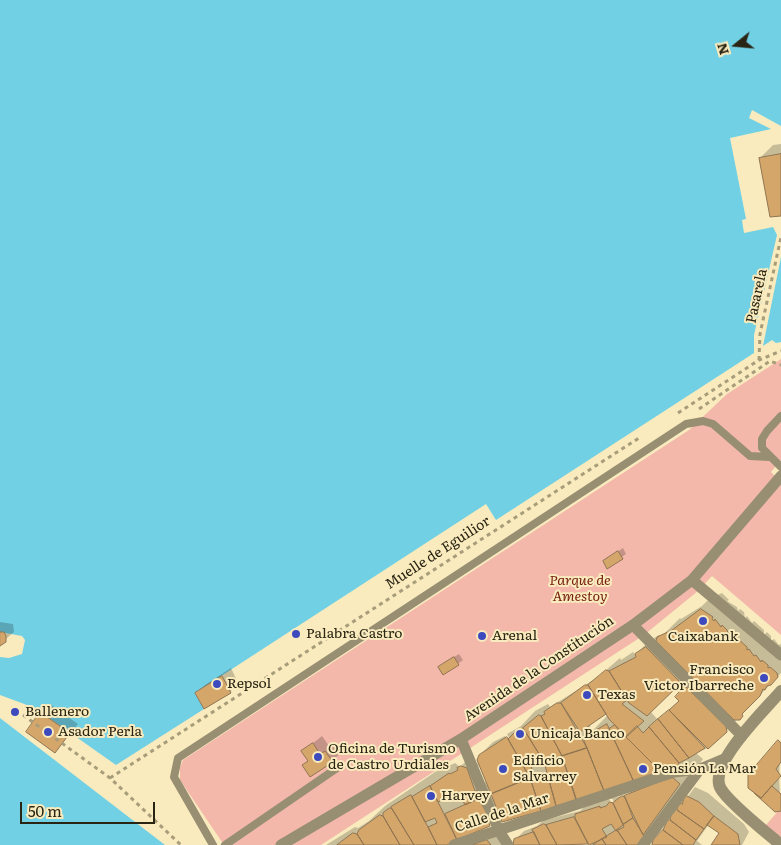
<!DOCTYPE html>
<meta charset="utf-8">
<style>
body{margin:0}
#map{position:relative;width:781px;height:845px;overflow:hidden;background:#f9ebbe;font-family:Literata,serif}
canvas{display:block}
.north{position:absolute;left:711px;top:20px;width:50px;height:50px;-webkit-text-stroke:4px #f9ebbe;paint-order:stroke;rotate:253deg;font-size:14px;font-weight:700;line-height:20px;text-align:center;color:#292413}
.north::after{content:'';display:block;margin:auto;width:18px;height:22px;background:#292413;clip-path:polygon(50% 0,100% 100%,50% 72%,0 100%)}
.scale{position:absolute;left:20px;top:802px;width:135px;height:22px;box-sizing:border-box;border:2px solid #292413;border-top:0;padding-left:6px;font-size:15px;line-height:18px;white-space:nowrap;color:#292413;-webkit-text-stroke:4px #f9ebbe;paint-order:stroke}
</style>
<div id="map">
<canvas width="781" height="845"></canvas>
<div class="north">N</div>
<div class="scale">50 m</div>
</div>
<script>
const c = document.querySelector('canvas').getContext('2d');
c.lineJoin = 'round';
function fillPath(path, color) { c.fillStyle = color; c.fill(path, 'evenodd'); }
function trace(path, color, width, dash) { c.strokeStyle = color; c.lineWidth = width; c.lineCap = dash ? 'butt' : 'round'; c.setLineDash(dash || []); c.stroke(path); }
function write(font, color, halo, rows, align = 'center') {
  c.font = font + ' Literata,serif'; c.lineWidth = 4; c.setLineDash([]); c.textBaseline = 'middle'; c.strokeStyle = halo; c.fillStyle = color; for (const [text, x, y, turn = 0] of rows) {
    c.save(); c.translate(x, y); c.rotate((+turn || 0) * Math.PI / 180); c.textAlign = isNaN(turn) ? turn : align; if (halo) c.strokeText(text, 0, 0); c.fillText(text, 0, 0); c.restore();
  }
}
fillPath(new Path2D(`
 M781 359V460L771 472 781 482V635L712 576 698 591 644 635 321 845H224L180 780V768L183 760 689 430 727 394Z
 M781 808V841L765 826Z`), '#f4b8ab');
fillPath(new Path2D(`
 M0 0H781V126L752 110 749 118 771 129 730 138 746 219 742 220 744 233 773 227 777 235 754 335V353L496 520 486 504 195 693 204 709 116 765 35 708 0 695V657L9 658 22 654 25 640 22 636 0 632Z
 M781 257V342L776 343 772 340 763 346Z
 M0 718 165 845H0Z`), '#71d0e4');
fillPath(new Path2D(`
 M781 144V214L760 158 773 145Z
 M623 548 626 554 608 567 604 561Z
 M722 593 729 600 727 601 737 607 738 611 740 609 744 612 745 618 747 616 752 623 754 621 764 630V635L767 632 771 636V641L774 639 779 645 781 644V673L726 731 708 748 696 753 703 759 668 809 635 845H591L589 842 582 845H515V840L524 831 537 826 544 820 580 811 585 806 609 799 618 817H621L612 798 627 795 643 778 506 821 501 818 500 815 478 832 444 845H326L355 827 358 828 369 821 385 806 435 772 455 763 460 767 467 760 477 765 481 754 493 742 505 736 522 767H525L507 734 521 726 535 711 548 704 550 707 598 677 620 658 621 660 633 652 635 655 649 641 659 635 661 637 680 618 681 619 702 606 710 598ZM688 674 694 679 680 700 658 720 651 712ZM606 712 608 715 592 731 589 724ZM479 765 487 782 483 783 478 766Z
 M0 622 13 624 14 632 0 644Z
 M459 654 463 660 444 674V663Z
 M231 668 238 683 230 692 196 693 205 685Z
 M50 704 78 724 55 751 41 713Z
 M322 736 329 746 334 743 341 753 332 761 303 765 309 760 303 751Z
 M781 741 779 777 781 810 750 787 749 776Z
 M695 787 708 793 744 824 749 832 742 845H712L721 833 709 824 697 841 702 845H651Z
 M496 832 505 845H457Z`), '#0003');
const building = new Path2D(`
 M781 154V216L770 217 759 158Z
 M618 551 623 559 607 569 603 561Z
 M701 609 713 617 712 619 714 621 715 619 721 627 722 625 727 630 728 633 729 632 734 639 736 637 747 647V650L749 649 754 656 756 655 761 662 762 660 768 665V668L770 667 777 673 778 677 771 685 767 686 765 690 763 689 760 696 742 714 743 716 740 720H734L656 641 657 637 672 630Z
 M0 632H4L6 636V642L0 646Z
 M646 647 681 683 647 716 629 703 609 671 636 657 635 654Z
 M454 657 459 665 443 675 438 667Z
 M606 670 609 671 627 700 622 704 644 721 626 737 609 719 588 685Z
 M222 676 231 693 204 709 195 693Z
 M585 685H588L606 714 580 732 561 703Z
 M685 686 726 726 727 732 708 749 669 710 679 701 675 697Z
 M557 703H561L587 748 562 756 541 716 545 714 544 712Z
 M669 710 705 748 689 758 658 719Z
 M40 712 70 733 55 753 26 732Z
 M539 715 541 716 562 756 544 762 523 728Z
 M658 719 689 758 679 763 649 727Z
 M607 724 634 782 604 791 583 738Z
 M615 725 626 737 661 772 634 782 609 729Z
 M637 726 643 733 649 727 679 763 678 766 661 772 626 737Z
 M523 728 544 762 531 766 534 776 547 773 557 809 541 811 530 778 508 739 517 730 519 731Z
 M507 737 530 778 491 794 477 760 479 755Z
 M778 740 781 743V762L776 769 781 776 761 798 748 788V775Z
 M313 743 320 754 325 751 333 762 310 777 302 765 308 761 301 751Z
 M587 748 604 791 577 801 562 756Z
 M562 756 576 800 556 806 544 762Z
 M461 766 467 768 475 791 477 790 479 795 478 799 465 805 459 793 438 802 430 786 449 773 450 774 458 770 457 768Z
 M672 777 680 784 643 835 624 796Z
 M530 778 541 811 502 822 491 794Z
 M430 786 457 840 447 845H437L428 827 437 823 435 818 425 822 412 797Z
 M772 786 781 794V811L775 812 754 793 761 798Z
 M411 795 428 827 437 845H414L391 807Z
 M685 795 699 802 714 816 704 829 677 810V807L680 803 682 804Z
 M622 796 625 797 633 818 623 824 613 803Z
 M478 799 489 816 487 817 490 826 457 840 445 814Z
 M610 802 613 803 624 827 616 831 611 824 602 829 607 837 589 845 575 818V814L600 806V808L606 806Z
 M390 808 392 809 414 845H400L383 816V813Z
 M677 810 704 829 696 840 670 820 671 815Z
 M380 815 383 816 400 845H364L357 834 359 830Z
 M714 816 738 834 740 845H711L719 833 707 825Z
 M574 817 588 844 557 845 546 825Z
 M633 818 644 836 637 845H627L617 830Z
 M670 820 696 840 693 845H683L663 830 667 821Z
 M544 824 546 825 557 845H540L532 830Z
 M617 830 627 845H606L602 839Z
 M663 830 683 845H652L653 840Z
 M534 832 540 845H513L514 839Z
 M353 833 357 834 364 845H337Z
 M602 839 606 845H593Z
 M487 840 491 845H472Z`);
fillPath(building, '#d4a66a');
trace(building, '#907552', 1);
trace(new Path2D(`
 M759 360 760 334 781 237
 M699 409 770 361 781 365
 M678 413 759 360 781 351
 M23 715 110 778 181 845
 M110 778 639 438`), '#a89d7b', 3, [4, 4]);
trace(new Path2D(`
 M781 416 767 431 762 439V448L781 467
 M213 845 174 777 178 758 686 424 703 421 713 424 750 456 769 457
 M225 845 337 768`), '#988f72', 8);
trace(new Path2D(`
 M692 580 781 655
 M633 625 742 736
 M461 739 499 831 508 845
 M281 845 461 739 633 625 692 580 781 476
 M454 845 674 772 700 769 724 759
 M643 845 700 769`), '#988f72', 11);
trace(new Path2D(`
 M781 845C767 833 729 803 721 789 706 766 766 709 781 691`), '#988f72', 12);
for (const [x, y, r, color] of [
 [703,621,5,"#3d4abd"],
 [296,634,5,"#3d4abd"],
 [482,636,5,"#3d4abd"],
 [764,678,5,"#3d4abd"],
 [217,684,5,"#3d4abd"],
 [587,695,5,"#3d4abd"],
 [15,712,5,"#3d4abd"],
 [48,732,5,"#3d4abd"],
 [520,734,5,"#3d4abd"],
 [318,757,5,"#3d4abd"],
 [503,769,5,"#3d4abd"],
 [643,769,5,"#3d4abd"],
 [431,796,5,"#3d4abd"]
]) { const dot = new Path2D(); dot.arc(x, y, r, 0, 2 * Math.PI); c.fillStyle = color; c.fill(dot); trace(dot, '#f9ebbe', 2); }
write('14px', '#292413', '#f9ebbe', [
 ["Pasarela",757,296,-78],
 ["Muelle de Eguilior",438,553,-33],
 ["Avenida de la Constitución",539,669,-34],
 ["Calle de la Mar",502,813,-18]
]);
write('italic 14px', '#782110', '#f9ebbe', [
 ["Parque de",580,581],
 ["Amestoy",580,597]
]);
write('14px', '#292413', '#f9ebbe', [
 ["Palabra Castro",306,634],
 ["Arenal",492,636],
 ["Caixabank",703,637,"center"],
 ["Francisco",754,670,"right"],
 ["Victor Ibarreche",754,686,"right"],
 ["Repsol",227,684],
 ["Texas",597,695],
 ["Ballenero",25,712],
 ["Asador Perla",58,732],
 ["Unicaja Banco",530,734],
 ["Oficina de Turismo",328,749],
 ["de Castro Urdiales",328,765],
 ["Edificio",513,761],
 ["Salvarrey",513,777],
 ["Pensión La Mar",653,769],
 ["Harvey",441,796]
], 'left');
</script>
